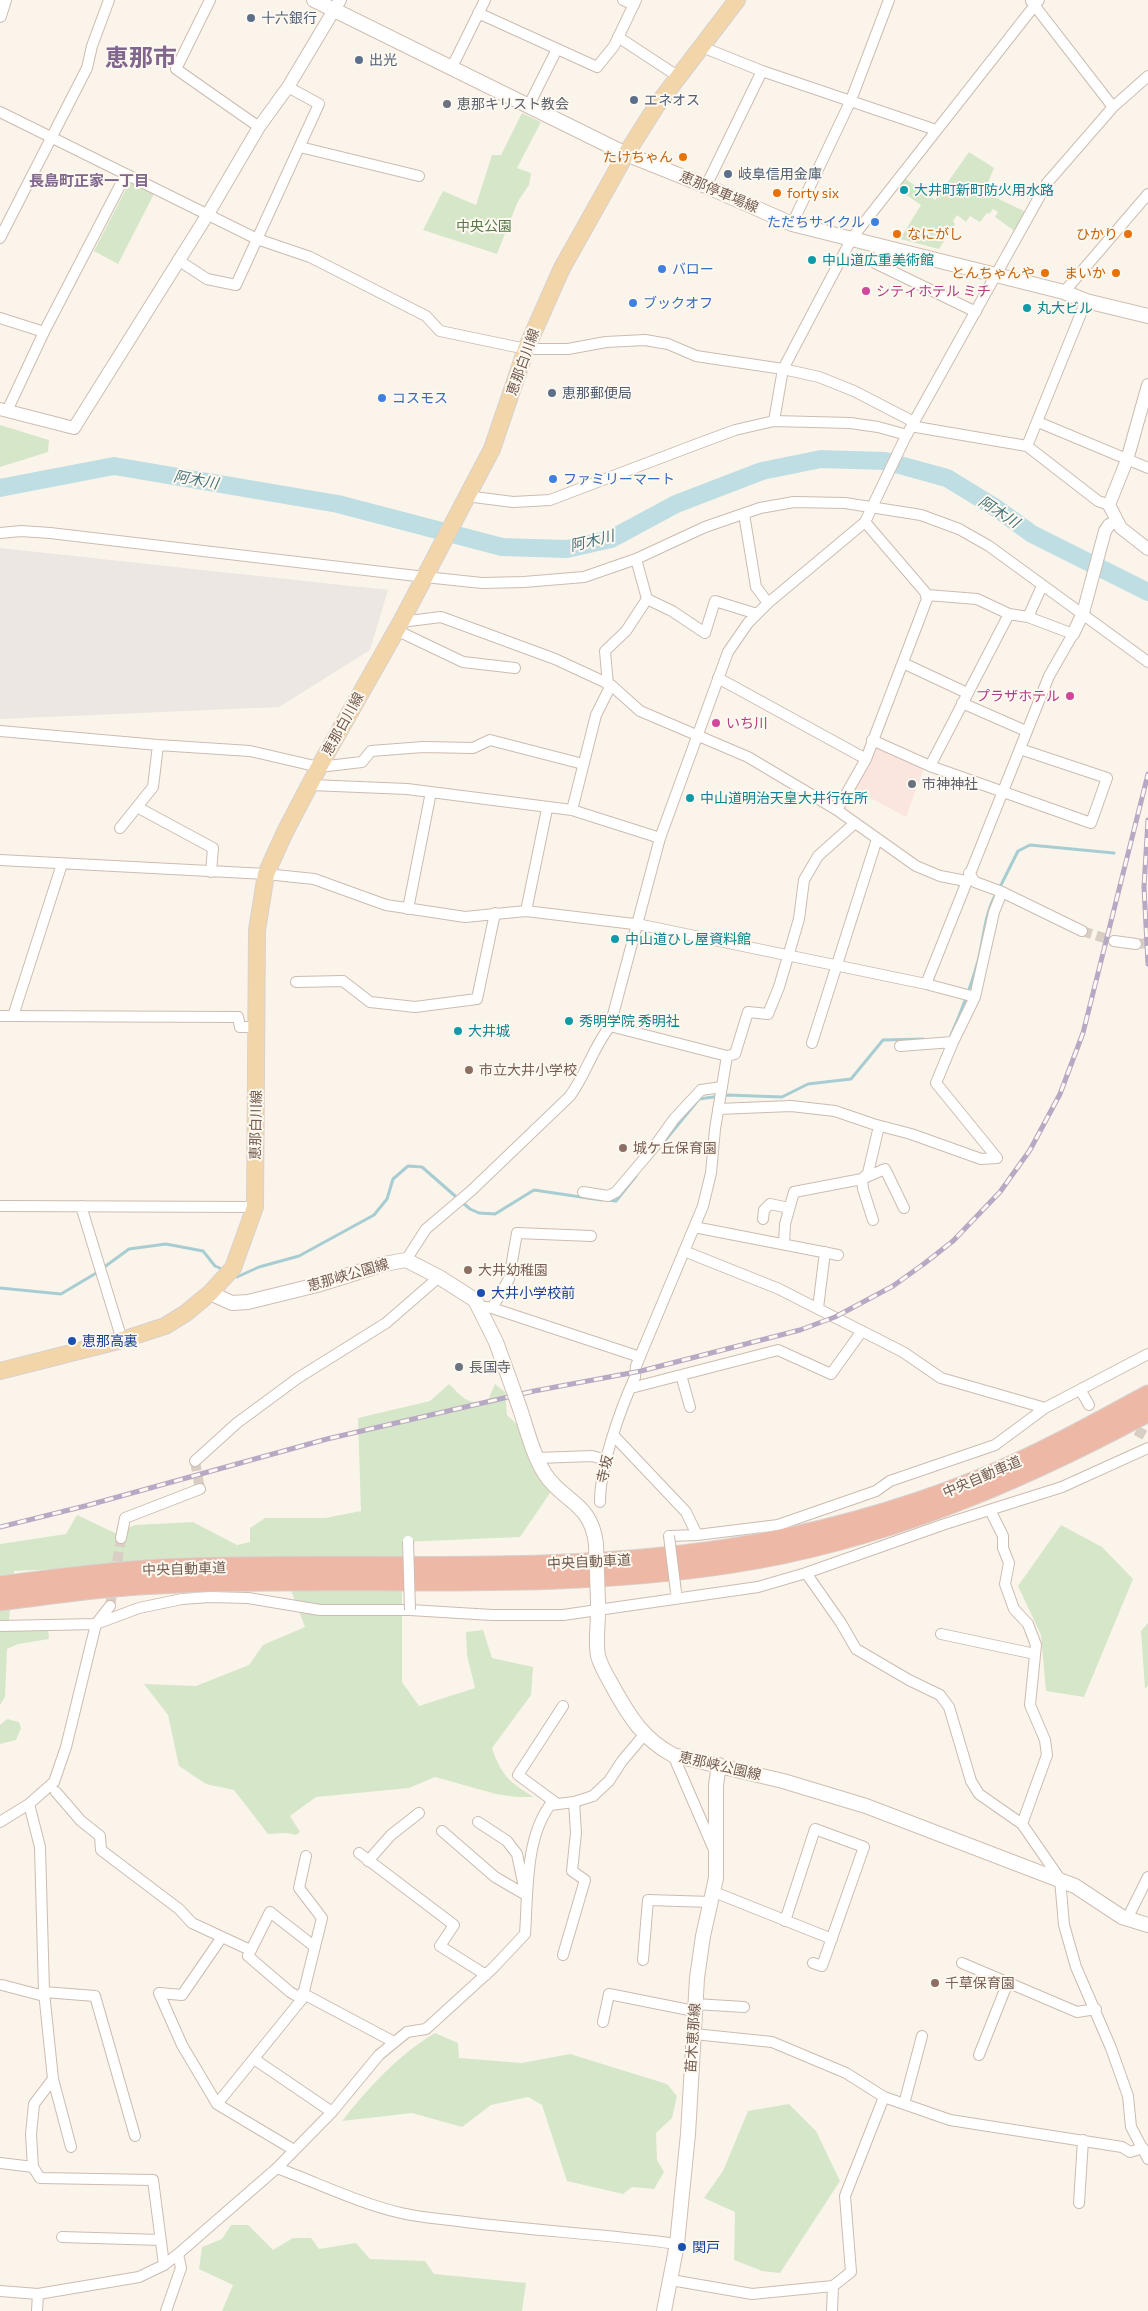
<!DOCTYPE html>
<meta charset="utf-8">
<style>
body{margin:0}
canvas{display:block;background:#fbf4ea}
</style>
<canvas width="1148" height="2311"></canvas>
<script>
const c = document.querySelector('canvas').getContext('2d');
c.lineJoin = 'round';
function fillPath(path, color) { c.fillStyle = color; c.fill(path, 'evenodd'); }
function trace(path, color, width, dash) { c.strokeStyle = color; c.lineWidth = width; c.lineCap = dash ? 'butt' : 'round'; c.setLineDash(dash || []); c.stroke(path); }
function write(font, color, halo, rows, align = 'center') {
  c.font = font + ' Commissioner,"Noto Sans JP",sans-serif'; c.lineWidth = 4; c.setLineDash([]); c.textBaseline = 'middle'; c.strokeStyle = halo; c.fillStyle = color; for (const [text, x, y, turn = 0] of rows) {
    c.save(); c.translate(x, y); c.rotate((+turn || 0) * Math.PI / 180); c.textAlign = isNaN(turn) ? turn : align; if (halo) c.strokeText(text, 0, 0); c.fillText(text, 0, 0); c.restore();
  }
}
fillPath(new Path2D(`
 M874 745 924 768 906 817 852 788Z`), '#fae6df');
fillPath(new Path2D(`
 M0 548 388 590 370 650 279 707 0 719Z`), '#ece7e2');
fillPath(new Path2D(`
 M522 113 541 122 517 168 531 173 529 185 518 201 497 254 423 230 443 191 476 205 492 155H501Z
 M969 152 994 168 984 192 1026 212 1016 232 995 217 998 212 993 209 989 214 987 213 980 222 970 216 966 222 957 215 953 221 955 224 939 249 900 239 921 205 895 187 903 177 935 200Z
 M134 182 155 192 118 264 94 251 128 185Z
 M0 425 49 440 48 452 0 467Z
 M449 1384C463 1398 468 1406 488 1400L495 1384 505 1392 507 1415 522 1429 550 1493 520 1537 402 1542V1682L419 1706 475 1688 467 1655 466 1632 483 1630 492 1658 533 1667 531 1695 492 1748C501 1775 510 1783 534 1797H517L496 1794 435 1777 409 1788 316 1797 290 1816 300 1832 296 1835 286 1833 268 1834 234 1790 206 1784 179 1766 168 1715 144 1684 196 1686 249 1665 263 1645 305 1627 279 1559 14 1571 8 1629H48L49 1639 18 1644 7 1649 5 1697 0 1705V1544L66 1534 77 1515 115 1533 135 1525 193 1522 237 1545 250 1542V1528L265 1518H325L361 1511 358 1418 430 1401Z
 M1061 1525 1102 1547 1133 1579 1084 1697 1046 1691 1041 1635 1018 1586Z
 M1148 1623V1686L1145 1689 1141 1631Z
 M7 1719 19 1722 21 1728 16 1740 0 1744V1725Z
 M435 2033 458 2043 459 2058 522 2063 570 2054 667 2084 677 2096 672 2118 656 2133 657 2160 664 2172 654 2189 632 2187 623 2194 567 2181 542 2105 528 2097 491 2105 462 2127 412 2113 342 2121C369 2087 398 2055 435 2033Z
 M789 2104 816 2131 840 2181 780 2273 762 2271 734 2260 735 2212 704 2198 723 2171 748 2111Z
 M231 2225H248L273 2250 293 2238H311L319 2249 356 2243 370 2259 425 2261 434 2274 526 2283 522 2311H222L233 2285 199 2269 202 2247 222 2239Z`), '#d6e7c9');
trace(new Path2D(`
 M999 889 1018 851 1030 845 1114 853
 M951 1035C962 1010 971 987 978 961 984 938 984 915 996 894
 M659 1148 699 1099 728 1095 782 1097 808 1084 851 1079 883 1040 923 1039
 M607 1200 616 1201 636 1176
 M103 1268 129 1249 166 1244 203 1251 215 1266 224 1270
 M234 1276 237 1277 259 1267 299 1256 374 1215 387 1199 393 1179 408 1166 422 1167 470 1209 479 1213 495 1214 534 1190 601 1200
 M0 1288 61 1294 98 1272`), '#a7cdd3', 3);
trace(new Path2D(`
 M0 488 114 466 338 504 502 547 567 549 611 539 676 504 762 471 821 459 885 461 947 478 996 508 1032 534 1148 592`), '#bfdee3', 18);
trace(new Path2D(`
 M1082 931 1114 941
 M1136 944 1148 943
 M1123 1423 1148 1437
 M195 1461 200 1489
 M110 1606 121 1538`), '#d9cec3', 10, [10, 5]);
const minor = new Path2D(`
 M210 0 176 69 259 127
 M623 0 634 5
 M1031 1 1113 107
 M478 13 597 67 614 46 636 0
 M618 37 679 77
 M702 47 762 71 936 130
 M452 67 485 0
 M529 105 557 49
 M0 112 257 239 310 257 426 316 440 331 526 349H568L606 342 645 340 668 344 696 356 783 369 819 377 854 391 914 422 916 427 1027 446 1098 501 1109 505
 M300 147 419 176
 M706 186 762 71
 M792 224 851 100 889 0
 M0 238 87 68 92 46 109 0
 M884 246 875 263 976 312
 M178 260 207 279 236 285 319 104 288 87
 M1064 292 1148 194
 M0 318 44 332
 M7 411 44 332 126 174
 M774 421 783 369 852 238 1039 0
 M1038 422 1148 468
 M1027 446 1086 301
 M466 496 513 502 550 500 692 446 735 430 774 421 850 423 878 427 907 435
 M744 514 756 587 768 603
 M0 533 21 531 50 533 425 577 482 583 524 582 584 577 636 559 705 527 760 508 794 502 845 503 921 515 959 529 989 546 1148 662
 M636 559 647 599 672 611 705 633 715 601 757 614
 M1028 617 1042 586
 M401 622 441 617 555 659 611 685 640 711 748 757 837 810 916 866 940 876 966 881
 M396 630 463 662 515 668
 M903 663 967 693
 M718 678 866 759
 M608 685 605 651 626 631 647 599
 M962 703 1026 731
 M0 731 158 745 250 751 319 767 362 762 371 751 423 747 473 748 490 740 583 764
 M872 740 930 766 1091 823 1107 778 1020 749
 M930 766 1009 614
 M311 785 407 789 572 810 660 838
 M137 807 213 848 211 872
 M572 810 596 715 611 685
 M837 810 866 759 927 599 925 592 865 522
 M120 828 153 787 158 745
 M0 860 266 874 314 879 386 905 465 917 526 911 642 925 926 984 1049 676 1073 634 1028 617 1009 614 977 599 927 595
 M969 873 975 882 1002 892 1082 931
 M408 909 431 792
 M526 911 547 809
 M1114 941 1136 944
 M296 982 343 981 370 1002 415 1007 477 999 495 913
 M926 984 975 997
 M0 1016 238 1017 240 1027H250
 M13 1016 62 864
 M610 1026 727 1056 735 1054 748 1012 768 1014 779 987 799 919 804 880 818 856 855 823
 M953 1042 936 1083 997 1158
 M812 1043 877 839
 M900 1046 953 1042 975 997 994 912 1002 892
 M718 1109 791 1106 835 1111 873 1124 911 1134 981 1159 997 1158
 M583 1192 608 1196 616 1192 654 1147 674 1119 701 1090 722 1087
 M0 1206 255 1207
 M81 1206 122 1340
 M763 1219 764 1210 770 1204 789 1208
 M873 1220 863 1189 862 1179 868 1173 879 1126
 M694 1227 838 1255
 M784 1244 785 1224 794 1192 862 1179 885 1169 904 1208
 M684 1251 779 1289 903 1352 941 1378 1045 1408
 M406 1260 426 1229 472 1190 570 1096C586 1074 593 1048 610 1026L660 838 728 652 748 623 768 603 865 522 905 438 1047 183 1113 107 1148 76
 M478 1306 492 1308 640 1357
 M492 1308 509 1279 517 1233 591 1236
 M818 1308 825 1252
 M681 1375 690 1407
 M631 1388 778 1350 831 1374 862 1331
 M1081 1391 1089 1405
 M614 1436 686 1512 697 1535
 M537 1458 592 1456 606 1460
 M195 1461 237 1423 298 1378 386 1323 439 1277
 M600 1502C600 1466 620 1410 635 1377L636 1366 703 1206 711 1173 715 1129 727 1056
 M990 1510 1003 1536V1548L1009 1563 1005 1584 1014 1609 1028 1624 1036 1645 1030 1705 1045 1740 1047 1755 1022 1824
 M669 1536 697 1535 778 1525 876 1491 890 1481 995 1445 1045 1408 1148 1354
 M121 1538 125 1518 200 1489
 M806 1573 841 1623 856 1649 909 1680 940 1695 949 1707 971 1781 979 1794 1022 1824 1060 1879 1064 1925 1076 1967 1111 2048 1128 2096 1131 2127 1148 2159
 M0 1626 96 1624 139 1608 182 1599 210 1597 248 1598 320 1610H410L492 1615H563L758 1587 806 1573 945 1524 1062 1487 1148 1448
 M941 1634 1035 1654
 M673 1755 715 1852
 M56 1792 81 1821 100 1836 101 1850 179 1909 192 1923 250 1950
 M556 1803 518 1775 563 1706
 M29 1804 40 1847 44 1992 53 2079 34 2104 31 2134 33 2167 40 2178 153 2180 164 2265
 M0 1822 29 1804 54 1782 66 1747 96 1624 110 1606
 M478 1822 507 1841 517 1854 525 1892
 M442 1831 495 1877 526 1895
 M359 1853 454 1925 440 1946 486 1975
 M368 1861 391 1835 419 1813
 M714 1892 832 1939
 M1127 1919 1148 1877
 M785 1921 815 1829 864 1847 822 1966 813 1963
 M563 1955 585 1880 572 1871 576 1833 574 1802
 M643 1960 648 1900 711 1902
 M962 1963 1077 2012 1096 2009
 M2 1985 44 1996
 M44 1992 95 1996 135 2136
 M159 1993 182 2045 217 2104 294 2150
 M159 1993 182 1995 222 1937
 M302 1993 394 2042
 M302 1999 290 1992 248 1956 270 1912 315 1947
 M695 2004 744 2007
 M603 2022 609 1994 694 2011
 M694 2034 772 2042 846 2073 884 2097 950 2120 1122 2147 1130 2152 1143 2148
 M979 2055 1008 1982
 M254 2059 332 2112
 M53 2079 71 2147
 M217 2104 302 1999 322 1918 299 1888 306 1856
 M904 2104 922 2036
 M0 2163 33 2167
 M277 2168C318 2183 358 2203 401 2213 422 2218 444 2219 465 2222 536 2231 606 2234 677 2244
 M1079 2203 1083 2140
 M62 2237 161 2240
 M671 2280 752 2294 833 2286 851 2272 845 2196 884 2097
 M0 2291 38 2294 139 2277 164 2265 178 2254 277 2168 332 2112 379 2055 407 2032 426 2029 493 1968 525 1934C528 1893 525 1839 550 1805L574 1802 593 1796 609 1781 622 1761 644 1735
 M37 2311 38 2294
 M166 2311 181 2268 178 2254
 M832 2311 833 2286`);
const tertiary = new Path2D(`
 M0 16 5 0
 M1148 385 1127 460 1109 505 1121 528 1148 549
 M0 409 74 428 208 214 259 127 288 87 340 0
 M1073 634 1083 613 1105 531 1109 525 1117 521`);
const secondary = new Path2D(`
 M314 0 626 154 706 186 792 224 1064 292 1086 301 1148 316
 M210 1293 232 1303 248 1302 317 1285 384 1264 406 1260 439 1277 475 1300 496 1342 513 1389
 M520 1409C527 1430 533 1455 545 1474 564 1503 591 1502 596 1544
 M598 1602C599 1620 595 1639 598 1656 601 1667 608 1678 613 1687 629 1716 643 1739 673 1755L783 1781 866 1806 1075 1886 1122 1917 1148 1925
 M664 2311 677 2244 688 2134 697 1978 703 1936 716 1878V1785L719 1765`);
const primary = new Path2D(`
 M0 1371 122 1340 165 1326 186 1313 210 1293 233 1268 255 1207 257 930 266 874 285 832 319 767 401 622 492 449 526 349 562 268 626 154 657 105 737 0`);
const motorway = new Path2D(`
 M0 1586C53 1579 106 1572 159 1569 349 1560 539 1578 727 1549 813 1535 898 1512 978 1480 1037 1456 1093 1425 1148 1395
 M0 1601C53 1594 106 1586 159 1584 350 1574 542 1593 733 1563 881 1540 1016 1483 1148 1412`);
trace(minor, '#ccbcb0', 12);
trace(tertiary, '#ccbcb0', 14);
trace(secondary, '#d0beb1', 16);
trace(primary, '#d8d1ce', 18);
trace(motorway, '#d8d1ce', 21);
trace(minor, '#fff', 10);
trace(tertiary, '#fff', 12);
trace(secondary, '#fff', 14);
trace(primary, '#f2d6a9', 16);
trace(motorway, '#eeb8a7', 19);
const rail = new Path2D(`
 M1148 820 1144 887 1148 964
 M0 1527 85 1506 327 1439 534 1391 641 1371 800 1330 835 1317 893 1286 925 1263 953 1241 1000 1192 1030 1150 1060 1094 1083 1033 1148 774`);
trace(rail, '#b7a8c4', 5);
trace(rail, '#fdf8f0', 3, [9]);
const minorBridge = new Path2D(`
 M669 1536 676 1592
 M408 1541 410 1610`);
const secondaryBridge = new Path2D(`
 M513 1389 520 1409
 M596 1544 598 1602`);
trace(minorBridge, '#ccbcb0', 12, []);
trace(secondaryBridge, '#d0beb1', 16, []);
trace(minorBridge, '#fff', 10);
trace(secondaryBridge, '#fff', 14);
for (const [x, y, r, color] of [
 [251,18,5,"#5c6f8a"],
 [359,60,5,"#5c6f8a"],
 [634,100,5,"#5c6f8a"],
 [447,104,5,"#6b7280"],
 [683,157,5,"#e8710a"],
 [728,174,5,"#5c6f8a"],
 [904,190,5,"#0f9aa8"],
 [777,193,5,"#e8710a"],
 [875,222,5,"#3f7fe0"],
 [897,234,5,"#e8710a"],
 [1128,234,5,"#e8710a"],
 [812,260,5,"#0f9aa8"],
 [662,269,5,"#3f7fe0"],
 [1045,273,5,"#e8710a"],
 [1116,273,5,"#e8710a"],
 [866,291,5,"#d1479c"],
 [633,303,5,"#3f7fe0"],
 [1027,308,5,"#0f9aa8"],
 [552,393,5,"#5c6f8a"],
 [382,398,5,"#3f7fe0"],
 [553,479,5,"#3f7fe0"],
 [1070,696,5,"#d1479c"],
 [716,723,5,"#d1479c"],
 [912,784,5,"#6b7280"],
 [690,798,5,"#0f9aa8"],
 [615,939,5,"#0f9aa8"],
 [569,1021,5,"#0f9aa8"],
 [458,1031,5,"#0f9aa8"],
 [469,1070,5,"#8d6e63"],
 [623,1148,5,"#8d6e63"],
 [468,1270,5,"#8d6e63"],
 [481,1293,5,"#1a4fb4"],
 [72,1341,5,"#1a4fb4"],
 [459,1367,5,"#6b7280"],
 [935,1983,5,"#8d6e63"],
 [682,2247,5,"#1a4fb4"]
]) { const dot = new Path2D(); dot.arc(x, y, r, 0, 2 * Math.PI); c.fillStyle = color; c.fill(dot); trace(dot, '#fdf8f0', 2); }
write('14px', '#4e5e75', '#fdf8f0', [
 ["十六銀行",261,18],
 ["出光",369,60],
 ["エネオス",644,100],
 ["岐阜信用金庫",738,174],
 ["恵那郵便局",562,393]
], 'left');
write('14px', '#5b616d', '#fdf8f0', [
 ["恵那キリスト教会",457,104],
 ["市神神社",922,784],
 ["長国寺",469,1367]
], 'left');
write('14px', '#c56008', '#fdf8f0', [
 ["たけちゃん",673,157],
 ["forty six",787,193,"left"],
 ["なにがし",907,234,"left"],
 ["ひかり",1118,234],
 ["とんちゃんや",1035,273],
 ["まいか",1106,273]
], 'right');
write('14px', '#0d838f', '#fdf8f0', [
 ["大井町新町防火用水路",914,190],
 ["中山道広重美術館",822,260],
 ["丸大ビル",1037,308],
 ["中山道明治天皇大井行在所",700,798],
 ["中山道ひし屋資料館",625,939],
 ["秀明学院 秀明社",579,1021],
 ["大井城",468,1031]
], 'left');
write('14px', '#735b4f', '#fdf8f0', [
 ["恵那停車場線",719,192,23],
 ["恵那白川線",523,362,-70],
 ["恵那白川線",343,724,-61],
 ["恵那白川線",256,1125,-89],
 ["恵那峡公園線",348,1275,-16],
 ["寺坂",605,1469,-77],
 ["中央自動車道",982,1477,-23],
 ["中央自動車道",589,1562,-3],
 ["中央自動車道",184,1569,-2],
 ["恵那峡公園線",720,1766,13],
 ["苗木恵那線",693,2038,-86]
]);
write('14px', '#366cbe', '#fdf8f0', [
 ["ただちサイクル",865,222,"right"],
 ["バロー",672,269],
 ["ブックオフ",643,303],
 ["コスモス",392,398],
 ["ファミリーマート",563,479]
], 'left');
write('14px', '#577848', '#fdf8f0', [
 ["中央公園",484,226]
]);
write('14px', '#b23c85', '#fdf8f0', [
 ["シティホテル ミチ",876,291],
 ["プラザホテル",1060,696,"right"],
 ["いち川",726,723]
], 'left');
write('14px', '#785e54', '#fdf8f0', [
 ["市立大井小学校",479,1070],
 ["城ケ丘保育園",633,1148],
 ["大井幼稚園",478,1270],
 ["千草保育園",945,1983]
], 'left');
write('14px', '#164399', '#fdf8f0', [
 ["大井小学校前",491,1293],
 ["恵那高裏",82,1341],
 ["関戸",692,2247]
], 'left');
write('bold 15px', '#81678e', '#fdf8f0', [
 ["長島町正家一丁目",89,181]
]);
write('italic 15px', '#47757d', '#fdf8f0', [
 ["阿木川",196,480,10],
 ["阿木川",999,512,33],
 ["阿木川",592,541,-14]
]);
write('bold 24px', '#81678e', '#fdf8f0', [
 ["恵那市",141,58]
]);
</script>
